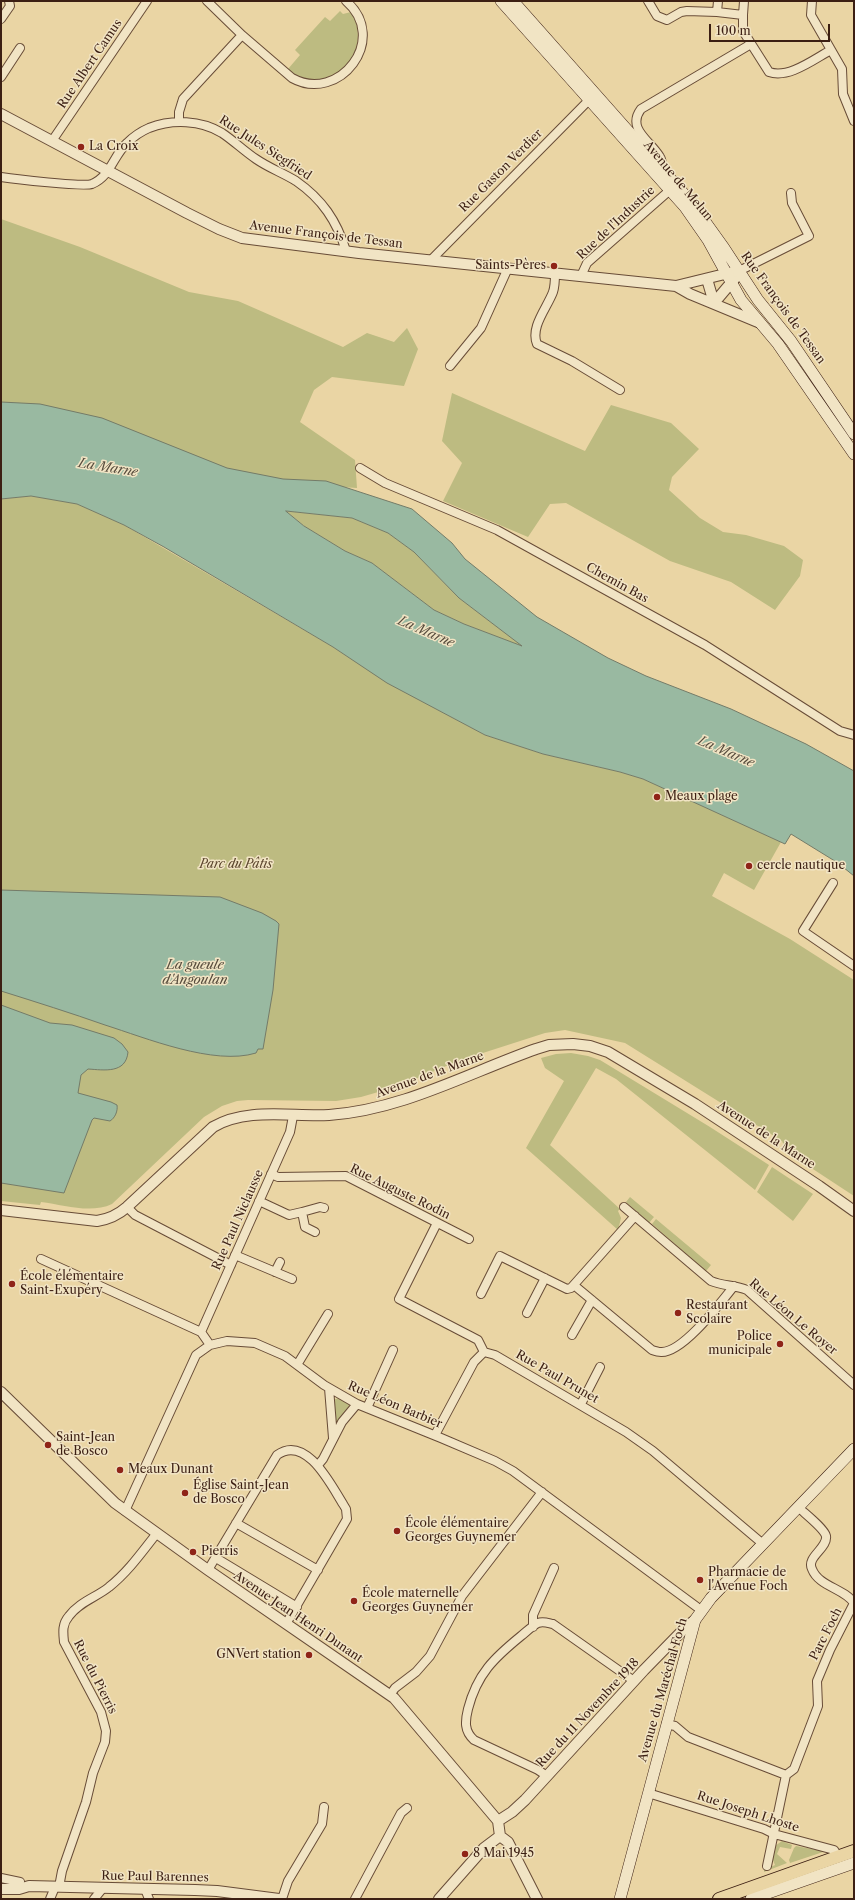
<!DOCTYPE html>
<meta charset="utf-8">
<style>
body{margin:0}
#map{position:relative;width:855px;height:1900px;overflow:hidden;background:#ead5a4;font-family:"Libre Caslon Text",serif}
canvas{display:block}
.frame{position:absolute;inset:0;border:2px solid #3c1f13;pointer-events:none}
.scale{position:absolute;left:709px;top:24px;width:121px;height:18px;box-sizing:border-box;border:2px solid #3c1f13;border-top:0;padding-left:5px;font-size:12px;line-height:14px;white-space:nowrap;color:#3c1f13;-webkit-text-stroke:3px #f1e4c4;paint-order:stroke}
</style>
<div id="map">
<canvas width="855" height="1900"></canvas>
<div class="frame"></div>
<div class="scale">100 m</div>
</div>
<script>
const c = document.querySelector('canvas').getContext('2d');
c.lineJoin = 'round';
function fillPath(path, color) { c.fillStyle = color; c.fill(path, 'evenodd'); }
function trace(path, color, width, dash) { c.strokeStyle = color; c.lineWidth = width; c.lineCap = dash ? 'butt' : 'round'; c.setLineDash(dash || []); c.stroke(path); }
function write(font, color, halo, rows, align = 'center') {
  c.font = font + ' "Libre Caslon Text",serif'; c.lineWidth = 3; c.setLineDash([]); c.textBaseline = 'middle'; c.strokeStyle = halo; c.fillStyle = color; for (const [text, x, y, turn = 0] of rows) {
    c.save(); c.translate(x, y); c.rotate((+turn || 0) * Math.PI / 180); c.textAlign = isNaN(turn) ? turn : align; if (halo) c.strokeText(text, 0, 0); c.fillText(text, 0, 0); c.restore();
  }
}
fillPath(new Path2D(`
 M340 11 343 14 351 12C377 55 324 102 288 69L300 55 295 50 325 17 330 21Z
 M1 219 80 247 189 292 238 301 343 347 367 333 394 342 407 328 418 349 404 386 332 377 314 390 300 422 355 460 357 488 311 485 241 475 1 410Z
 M452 393 585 451 611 405 671 423 699 449 672 477 669 490 700 518 723 532 746 535 784 546 803 560 800 576 775 610 731 582 670 561 566 503 550 504 528 537 443 501 462 463 442 441Z
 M31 496 77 504 124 525 333 647 388 683 485 735 543 754 620 772 643 779 781 842 754 890 724 873 712 896 790 939 854 980V1196L787 1152 782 1141 625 1043 565 1030 545 1033 458 1061 399 1086 361 1097 336 1101 248 1100 237 1101 222 1106 204 1117 112 1204C91 1214 64 1205 41 1202L40 1205 1 1201V499Z
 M286 511 352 518 388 533 414 552 459 598 524 647 464 624 434 610 372 563 345 551 304 526Z
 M571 1053 588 1056 600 1060 710 1127 769 1165 755 1190 616 1079 596 1068 550 1145 620 1209 618 1211 621 1218 618 1230 526 1148 564 1081 545 1068 541 1058 556 1054Z
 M772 1167 813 1194 793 1221 757 1192Z
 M630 1197 654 1217 649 1223 626 1202Z
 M656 1219 711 1265 706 1271 652 1224Z
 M338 1398 350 1404C346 1413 339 1417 335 1427L333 1400Z
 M782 1841 792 1845 791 1849 780 1847 777 1854 787 1863 764 1872V1870L775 1865 772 1858 775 1846Z
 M796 1846 822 1851 823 1852 790 1863 789 1860 794 1848Z`), '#bdbb81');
const water = new Path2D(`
 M1 402 40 404 102 418 227 468 283 479 326 481 412 509 452 543 465 559 537 617 608 658 646 676 731 709 806 744 854 771V876L838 863 791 834 785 844 643 779 620 772 543 754 485 735 387 683 333 647 164 547 124 525 77 504 31 496 1 499ZM286 511 352 518 388 533 414 552 459 598 522 646 464 624 434 610 372 563 345 551 304 526Z
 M1 890 220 897 262 913 276 921 279 924 273 990 263 1049H258L256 1053C214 1066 146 1038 105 1025 71 1013 36 1002 1 991Z
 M1 1005 50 1023 72 1025 114 1038 122 1044 128 1052C126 1074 104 1070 88 1069L81 1075 78 1093 111 1102 117 1105C118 1111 115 1118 110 1121L94 1118 92 1120 64 1193 1 1183Z`);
fillPath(water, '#99b9a1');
trace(water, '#747b68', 1);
const minor = new Path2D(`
 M207 1 242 35
 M648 1 657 16 667 20 681 12 687 11 717 12
 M718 1 717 12 743 15 744 1
 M812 1 811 15 842 69 843 94 854 121
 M743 15V31L769 72C789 79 814 59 831 50
 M1 19 10 6 9 1
 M1 77 20 48
 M179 122V112L183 99 242 35 292 78C339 104 390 39 346 1
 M52 141 147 1
 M663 169C662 165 662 160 660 157 651 141 626 129 641 109L751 44
 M1 177C14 179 83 187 92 184 111 176 113 156 127 143 132 138 142 131 149 128 172 119 201 120 222 133 234 141 244 151 256 159 269 168 283 173 296 181 322 199 337 221 346 251
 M431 260 590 99
 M739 271 809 236 792 203 791 193
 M555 273C555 279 555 286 553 292 547 308 530 327 537 344L572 361 620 390
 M581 276 587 263 670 190
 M450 366 481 328 508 268
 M360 468 385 483 497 530 705 645 840 731 854 735
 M833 883 803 931 854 966
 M271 1174 278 1177 346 1176 469 1239
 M259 1201 289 1215 302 1212 305 1227 315 1232
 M127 1207 135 1215 231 1265
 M624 1207 711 1281C723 1286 735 1285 747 1290L854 1385
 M302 1212 320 1207 324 1208
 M437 1223 399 1299 478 1340 484 1352 495 1355 626 1432 653 1451 763 1544
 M235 1255 292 1279
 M41 1259 201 1332 210 1345
 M275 1272 280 1262
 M575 1286 652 1350C655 1351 659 1352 661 1352 683 1353 721 1302 734 1286
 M481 1294 500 1256 567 1289 571 1288 635 1216
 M527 1313 545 1278
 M201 1332 290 1132 293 1116
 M572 1335 592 1300
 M297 1365 328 1314
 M329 1388 333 1438
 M581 1404 600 1367
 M367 1408 393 1350
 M435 1435 474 1362 484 1352
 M318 1465 323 1459 342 1422 357 1404
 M125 1511 196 1355 210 1345 227 1341 255 1343 285 1356 324 1385 357 1404 441 1438 495 1461 513 1471 701 1610
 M236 1523 318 1570
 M216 1558 297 1607
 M208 1570 277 1455C306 1434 331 1485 343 1504L346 1509 347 1519 286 1624
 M533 1627V1615L554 1568
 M390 1695 395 1688 416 1672 430 1656 462 1596 542 1492
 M666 1724 675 1726 688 1737 786 1775
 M786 1775 794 1769 818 1706 817 1681 830 1650 854 1603C844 1588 819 1587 812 1569 806 1557 828 1548 826 1536 824 1528 804 1513 798 1507
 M547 1776 538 1770 474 1740C464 1731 465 1721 468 1709 477 1674 494 1658 521 1636 526 1632 532 1626 538 1623 543 1621 548 1623 553 1624L634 1681
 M648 1793 764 1829 774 1834 834 1850 838 1856
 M767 1866 786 1775
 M1 1878 20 1882
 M59 1887 62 1871 86 1802 93 1773 105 1742 106 1731 101 1712 64 1642C63 1632 62 1624 69 1616 79 1602 97 1597 109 1587 128 1572 142 1552 157 1533
 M145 1889 149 1899
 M50 1899 55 1887
 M94 1899 103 1888
 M282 1899 288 1881 322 1824 324 1807
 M355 1899 401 1813 407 1808`);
const tertiary = new Path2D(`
 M1 114 187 213 219 229 242 238 359 253 676 286 733 272
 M707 279 714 303
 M676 286 690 294 760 323
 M714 303 736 277
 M1 1210 97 1221C110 1219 118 1215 127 1207L213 1127C247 1107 291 1117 329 1115 402 1110 468 1073 536 1049L549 1045 573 1044 590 1046 608 1052 695 1104 819 1186 854 1211
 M1 1392 115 1503 208 1570 394 1698 498 1821 500 1836 508 1842 537 1899
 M498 1821 512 1812 525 1800 644 1670 686 1627 695 1620
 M1 1889H19L29 1886 195 1890 217 1891 279 1899
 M439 1899 484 1848 500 1836`);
const secondary = new Path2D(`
 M501 1 685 207 708 240 741 300 778 344 854 454
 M513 1 691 202 724 248 758 300 791 341 854 434
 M620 1899 695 1620 711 1598 854 1449
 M751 1899 854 1863`);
const primary = new Path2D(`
 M719 1899 854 1851`);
trace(minor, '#684c37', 10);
trace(tertiary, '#684c37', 12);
trace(secondary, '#3c1f13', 12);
trace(primary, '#3c1f13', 14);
trace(minor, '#f1e4c4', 8);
trace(tertiary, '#f1e4c4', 10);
trace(secondary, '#f1e4c4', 11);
trace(primary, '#ead5a4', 12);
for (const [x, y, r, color] of [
 [81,147,4,"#8f2418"],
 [554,266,4,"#8f2418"],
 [657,797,4,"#8f2418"],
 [749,866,4,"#8f2418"],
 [12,1284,4,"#8f2418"],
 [678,1313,4,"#8f2418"],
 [780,1344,4,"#8f2418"],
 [48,1445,4,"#8f2418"],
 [120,1470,4,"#8f2418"],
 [185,1493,4,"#8f2418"],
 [397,1531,4,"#8f2418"],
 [193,1552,4,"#8f2418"],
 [700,1580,4,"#8f2418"],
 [354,1601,4,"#8f2418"],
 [309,1655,4,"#8f2418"],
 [465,1854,4,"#8f2418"]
]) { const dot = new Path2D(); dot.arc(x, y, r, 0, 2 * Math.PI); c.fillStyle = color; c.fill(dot); trace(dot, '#f1e4c4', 1.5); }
write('12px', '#3c1f13', '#f1e4c4', [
 ["Rue Albert Camus",90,64,-56],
 ["Rue Jules Siegfried",265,148,33],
 ["Rue Gaston Verdier",501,171,-45],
 ["Avenue de Melun",678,181,50],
 ["Rue de l'Industrie",616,223,-43],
 ["Avenue François de Tessan",326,235,7],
 ["Rue François de Tessan",783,308,54],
 ["Chemin Bas",617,583,29],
 ["Avenue de la Marne",430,1075,-20],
 ["Avenue de la Marne",766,1135,33],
 ["Rue Auguste Rodin",400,1192,26],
 ["Rue Paul Niclausse",238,1220,-66],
 ["Rue Léon Le Royer",793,1317,40],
 ["Rue Paul Prunet",557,1377,30],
 ["Rue Léon Barbier",395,1405,23],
 ["Avenue Jean Henri Dunant",298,1617,34],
 ["Parc Foch",826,1634,-63],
 ["Rue du Pierris",95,1677,63],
 ["Avenue du Maréchal Foch",663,1690,-74],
 ["Rue du 11 Novembre 1918",588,1713,-47],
 ["Rue Joseph Lhoste",748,1812,18],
 ["Rue Paul Barennes",155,1877,1]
]);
write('12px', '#3c1f13', '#f1e4c4', [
 ["La Croix",89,147],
 ["Saints-Pères",546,266,"right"],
 ["Meaux plage",665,797],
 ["cercle nautique",757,866],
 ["École élémentaire",20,1277],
 ["Saint-Exupéry",20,1291],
 ["Restaurant",686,1306],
 ["Scolaire",686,1320],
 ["Police",772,1337,"right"],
 ["municipale",772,1351,"right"],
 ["Saint-Jean",56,1438],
 ["de Bosco",56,1452],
 ["Meaux Dunant",128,1470],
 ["Église Saint-Jean",193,1486],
 ["de Bosco",193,1500],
 ["École élémentaire",405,1524],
 ["Georges Guynemer",405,1538],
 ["Pierris",201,1552],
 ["Pharmacie de",708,1573],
 ["l'Avenue Foch",708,1587],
 ["École maternelle",362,1594],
 ["Georges Guynemer",362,1608],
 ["GNVert station",301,1655,"right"],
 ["8 Mai 1945",473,1854]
], 'left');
write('italic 12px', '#5c462e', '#f1e4c4', [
 ["Parc du Pâtis",236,865]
]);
write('italic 13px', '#584d3e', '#f1e4c4', [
 ["La Marne",108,468,9],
 ["La Marne",426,632,23],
 ["La Marne",726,752,23],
 ["La gueule",195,965],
 ["d'Angoulan",195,980]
]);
</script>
